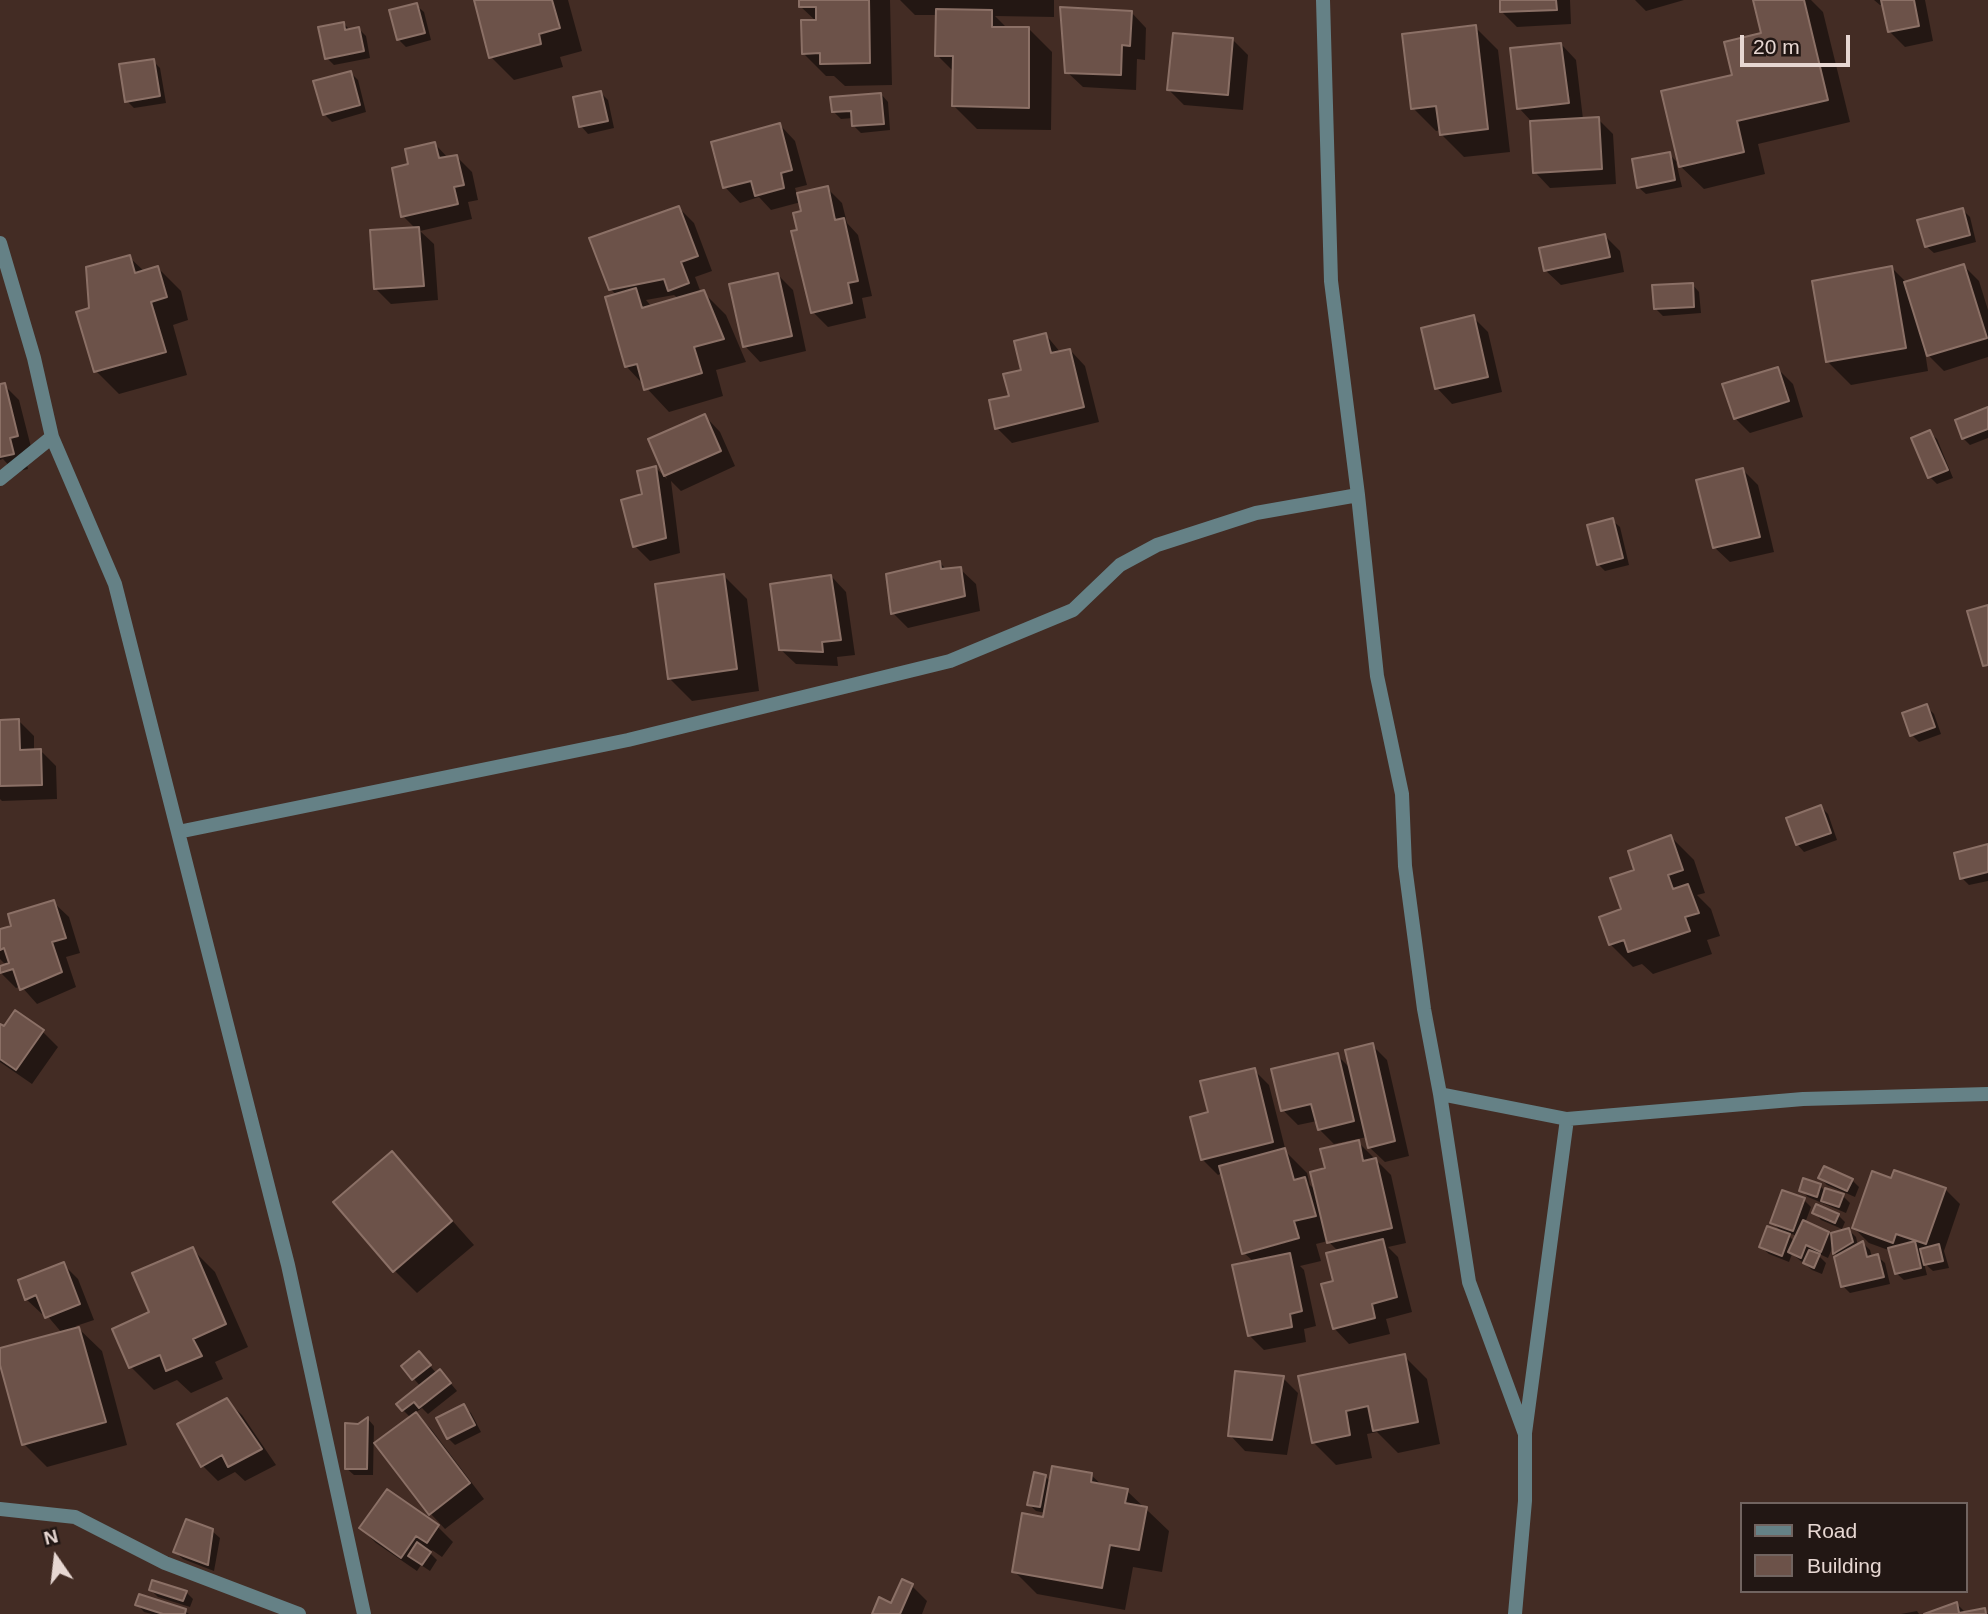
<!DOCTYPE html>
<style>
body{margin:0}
#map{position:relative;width:1988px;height:1614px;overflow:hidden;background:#432c24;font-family:Helvetica,sans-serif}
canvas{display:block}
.legend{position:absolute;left:1740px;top:1502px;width:228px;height:91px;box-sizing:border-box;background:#221714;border:2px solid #716460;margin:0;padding:9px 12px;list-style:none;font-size:21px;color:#e7d7d2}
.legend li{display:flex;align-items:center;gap:14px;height:35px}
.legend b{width:35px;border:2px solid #716460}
.north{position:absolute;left:21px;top:1523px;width:70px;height:70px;-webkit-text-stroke:5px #221714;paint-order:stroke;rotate:346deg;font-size:19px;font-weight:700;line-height:28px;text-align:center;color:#e7d7d2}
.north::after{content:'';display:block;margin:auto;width:24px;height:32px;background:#e7d7d2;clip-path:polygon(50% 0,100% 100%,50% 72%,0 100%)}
.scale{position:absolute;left:1740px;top:35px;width:110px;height:32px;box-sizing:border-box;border:4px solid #e7d7d2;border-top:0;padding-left:9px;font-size:21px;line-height:24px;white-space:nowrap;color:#e7d7d2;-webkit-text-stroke:5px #221714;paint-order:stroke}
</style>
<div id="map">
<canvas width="1988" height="1614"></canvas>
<ul class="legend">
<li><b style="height:9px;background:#658186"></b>Road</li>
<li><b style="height:19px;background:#6c5249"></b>Building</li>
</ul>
<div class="north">N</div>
<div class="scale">20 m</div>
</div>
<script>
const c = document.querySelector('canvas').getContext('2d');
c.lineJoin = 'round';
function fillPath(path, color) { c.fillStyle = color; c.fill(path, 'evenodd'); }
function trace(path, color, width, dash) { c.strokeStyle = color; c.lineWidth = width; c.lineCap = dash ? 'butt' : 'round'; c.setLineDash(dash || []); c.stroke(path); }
fillPath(new Path2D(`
 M476 0H568L582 51 560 57 563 67 514 80 491 57Z
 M801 0H890L892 85 845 86 834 76H826L803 53 816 21 801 7Z
 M900 0H1054V17L995 16 1008 29H1029L1052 52 1051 130 977 129 954 106 955 73 937 55 938 15H915Z
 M1501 0H1570L1571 24 1517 27 1502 12Z
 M1635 0H1684L1646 11Z
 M1755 0H1811L1823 12 1850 122 1758 144 1765 174 1704 189 1676 162 1682 187 1646 194 1638 187 1669 154 1681 166 1764 35Z
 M1874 0H1925L1933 41 1905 47 1889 31 1884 4 1880 5Z
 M416 5 424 12 431 40 406 47 399 40 391 11Z
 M1131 12 1146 28 1145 60 1137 59 1136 90 1083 87 1067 72Z
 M343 23 351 31 359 29 366 36 370 58 334 65 327 58Z
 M1475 27 1498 50 1510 152 1464 157 1441 134V130L1436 131 1413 108Z
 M1233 40 1248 55 1243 110 1184 105 1169 90Z
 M1561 44 1576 60 1583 119H1598L1613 134 1616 184 1550 188 1535 172 1532 122 1519 108Z
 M153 61 160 68 166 103 134 108 127 101Z
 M351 73 358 80 366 112 332 122 324 114Z
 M601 93 608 100 614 128 588 134 581 126Z
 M881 94 888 102 890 130 861 133 854 126 853 118 841 119 834 112Z
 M780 125 795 141 807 185 795 188 797 195 827 188 842 203 847 223 858 235 872 296 862 298 866 318 828 327 813 312 799 231 803 212 801 202 771 210 759 197 740 203 725 187Z
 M435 144 448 158 457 157 472 172 478 200 468 202 472 219 420 231 434 244 438 300 391 304 376 289 416 229 403 216 411 166Z
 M679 208 694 223 712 271 695 277 701 293 703 292 726 315 746 362 716 370 723 396 669 412 626 366 617 295 610 289ZM674 295 679 299 652 307 646 300Z
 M1963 210 1970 217 1976 242 1934 253 1926 246Z
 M1605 236 1620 251 1624 272 1561 285 1545 270Z
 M129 257 145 272 158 268 181 291 188 320 173 325 187 375 119 394 96 371 91 309Z
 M1964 266 1979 281 1988 310V357L1944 371 1925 352 1928 371 1851 385 1828 362 1892 268 1907 283Z
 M778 275 793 290 806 351 760 362 745 346Z
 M1692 284 1699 292 1701 313 1663 316 1656 309Z
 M1473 317 1488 332 1502 392 1452 404 1437 388Z
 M1046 335 1061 353 1070 350 1085 366 1099 422 1012 443 997 428 1023 371Z
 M1778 369 1793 384 1803 417 1750 433 1735 418Z
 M4 385 19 400 32 451 24 453 28 469 15 472 3 459 0 460V386Z
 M1988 409V438L1970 445 1963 438Z
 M705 416 720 432 735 466 681 491 671 481 680 553 650 561 635 546 645 495 656 468 667 479 650 440Z
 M1929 432 1937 439 1953 478 1937 484 1930 477Z
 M1743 470 1758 485 1774 552 1730 562 1714 547Z
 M1612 520 1620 527 1629 565 1605 571 1598 564Z
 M940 563 947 570 960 569 976 584 980 611 908 628 893 613Z
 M724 576 747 599 759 691 692 701 669 678Z
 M831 576 846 592 855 655 837 657 838 666 796 664 780 649Z
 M1926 706 1934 714 1941 734 1919 742 1912 735Z
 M0 721H19L34 736V751H41L56 766 57 799 2 801 0 799Z
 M1821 807 1828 814 1837 840 1804 852 1797 844Z
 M1671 837 1694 860 1705 893 1697 895 1711 909 1720 936 1707 940 1712 954 1653 974 1642 964 1633 967 1610 944 1623 910Z
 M1988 846V881L1969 885 1962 878Z
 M53 902 69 917 80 953 66 957 76 987 37 1004 21 986 16 988 1 973 0 968 7 966 0 959V931L14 927Z
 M0 1026 43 1032 58 1047 32 1084 0 1062Z
 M1372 1045 1387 1060 1409 1156 1385 1162 1369 1147 1367 1137 1334 1144 1319 1129 1317 1121 1298 1125 1283 1110 1337 1055 1351 1069Z
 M1254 1070 1269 1085 1286 1152 1307 1173 1310 1185 1317 1191 1327 1170 1358 1142 1391 1175 1406 1243 1388 1247 1398 1257 1412 1312 1386 1319 1390 1334 1349 1344 1334 1328 1339 1252 1328 1241 1316 1244 1321 1261 1300 1266 1304 1270 1316 1326 1304 1329 1306 1342 1264 1350 1249 1335 1254 1262 1244 1253 1222 1173 1218 1175 1202 1159 1210 1114Z
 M392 1153 474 1245 417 1293 394 1270Z
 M1820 1178 1852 1180 1859 1187 1855 1197 1827 1185Z
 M1804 1180 1820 1186 1826 1192 1843 1196 1850 1203 1846 1213 1808 1197 1801 1190Z
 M1892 1180 1945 1189 1960 1204 1944 1251 1949 1268 1933 1271 1924 1263 1927 1275 1904 1280 1896 1273 1891 1251 1869 1243 1854 1228Z
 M1804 1200 1811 1207 1805 1223 1828 1233 1833 1238 1849 1230 1856 1237 1858 1246 1863 1243 1870 1250 1872 1257 1877 1256 1885 1263 1890 1284 1850 1293 1843 1286 1834 1244 1828 1258 1815 1252 1826 1263 1822 1274 1812 1270 1792 1254 1789 1262 1769 1254 1761 1247 1784 1234 1772 1222ZM1784 1231 1797 1236 1795 1242Z
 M1814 1212 1838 1215 1845 1222 1842 1229 1821 1220Z
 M192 1249 215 1272 248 1347 215 1362 223 1379 191 1393 177 1380 154 1390 131 1367 114 1329 151 1313Z
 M63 1264 78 1279 94 1320 76 1326 102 1351 127 1445 47 1467 24 1444 0 1359V1350L62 1333 45 1313 42 1314 26 1299Z
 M1404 1356 1427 1379 1440 1444 1398 1453 1377 1432 1367 1434 1372 1458 1336 1465 1313 1442 1300 1378Z
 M426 1361 437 1374 447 1379 457 1391 428 1414 422 1408 415 1413 431 1429 484 1499 445 1529 430 1513 411 1418 403 1410 421 1387 403 1366Z
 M1283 1378 1298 1393 1287 1455 1245 1451 1230 1435Z
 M226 1400 242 1415 276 1465 245 1481 235 1472 218 1481 203 1466Z
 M464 1406 471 1413 481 1432 455 1445 448 1438Z
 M368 1419 374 1426 373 1475H354L346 1468 358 1425Z
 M1091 1475 1103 1486 1127 1491 1169 1531 1162 1572 1133 1567 1125 1610 1037 1594 1014 1571 1044 1519 1046 1513 1036 1511 1029 1504 1045 1476 1051 1482Z
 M438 1527 453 1542 442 1557 432 1550 430 1553 437 1560 430 1571 421 1565 417 1571 376 1543 361 1528Z
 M212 1531 220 1538 214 1571 183 1559 175 1552Z
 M912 1586 927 1601 922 1614H874L892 1605Z
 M151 1590 186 1592 193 1599 190 1607 158 1597Z
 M137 1604 185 1611 189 1614H152L144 1612Z
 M1957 1604 1966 1613 1984 1609 1988 1614H1929Z
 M1917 1611 1919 1614H1901Z`), '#0007');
const building = new Path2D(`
 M474 0H552L560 28 539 34 541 44 489 58Z
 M799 0H869L870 63 820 64V53L802 54 801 20H816V7H799Z
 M1500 0H1556L1557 10 1500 12Z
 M1753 0H1804L1828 100 1737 121 1744 152 1679 167 1661 91 1732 75 1724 42 1761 33Z
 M1881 0H1914L1919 26 1888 32Z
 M417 3 425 33 397 40 389 10Z
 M1060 7 1132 11 1130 46 1122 45 1121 75 1065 73Z
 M936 9 992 10V27H1029V108L952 106 953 56H935Z
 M344 22 345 30 359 27 364 51 325 59 318 27Z
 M1476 25 1488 129 1440 135 1436 106 1411 109 1402 34Z
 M1173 33 1233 38 1228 95 1167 90Z
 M1561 43 1569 103 1517 109 1510 48Z
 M154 59 160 96 125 102 119 64Z
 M351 71 360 105 323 115 313 81Z
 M601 91 608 121 579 127 573 97Z
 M881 93 884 124 852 126 851 111 832 112 830 97Z
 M1599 117 1602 169 1533 173 1530 121Z
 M780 123 792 170 781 173 784 188 755 196 751 181 723 188 711 142Z
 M435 142 439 158 457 155 464 185 454 187 458 204 401 217 392 168 408 164 405 149Z
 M1670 152 1675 180 1637 188 1632 159Z
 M828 186 835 220 844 218 858 281 848 283 852 303 811 313 791 231 797 230 793 213 801 211 797 193Z
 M679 206 698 256 681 262 689 283 668 291 664 279 609 290 589 238Z
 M1963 208 1970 235 1925 247 1917 220Z
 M419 227 424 286 374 289 370 230Z
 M1605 234 1610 257 1544 271 1539 248Z
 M130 255 135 273 158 266 167 297 151 302 166 352 94 372 76 312 89 308 86 267Z
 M1964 264 1987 338 1927 356 1904 282Z
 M1892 266 1906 348 1826 362 1812 281Z
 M778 273 792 336 743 347 729 284Z
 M1693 283 1694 307 1654 309 1652 285Z
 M636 288 642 308 704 290 724 339 694 347 702 373 644 390 637 364 625 367 605 297Z
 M1474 315 1488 377 1435 389 1421 328Z
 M1046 333 1051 353 1070 349 1084 407 995 429 989 400 1009 396 1003 374 1021 370 1014 341Z
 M1778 367 1789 401 1734 419 1722 384Z
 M5 383 18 436 10 438 14 454 0 457V384Z
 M1988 407V429L1962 439 1955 420Z
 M705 414 721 451 664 476 648 439Z
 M1930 430 1948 470 1928 478 1911 438Z
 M656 466 666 538 633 547 621 500 642 494 637 471Z
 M1743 468 1760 537 1713 548 1696 480Z
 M1613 518 1623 558 1597 565 1587 525Z
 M940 561 941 569 961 567 965 596 891 614 886 574Z
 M724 574 737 669 668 679 655 584Z
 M831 575 841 640 822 642 823 652 779 650 770 584Z
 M1988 605V665L1983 666 1967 611Z
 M1927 704 1935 727 1910 736 1902 713Z
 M19 719 20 750 41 749 42 785 0 786V720Z
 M1821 805 1831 833 1796 845 1786 818Z
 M1671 835 1683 870 1668 875 1673 889 1688 884 1699 913 1685 917 1690 931 1628 952 1624 940 1609 945 1599 917 1621 909 1610 878 1634 870 1628 851Z
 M1988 844V872L1960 879 1954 853Z
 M54 900 66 938 52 942 62 972 20 990 13 969 0 973V966L9 963 4 948 0 950V929L11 926 8 914Z
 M15 1010 44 1030 16 1070 0 1059V1024L4 1026Z
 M1373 1043 1395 1141 1368 1148 1345 1050Z
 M1338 1053 1354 1121 1318 1130 1311 1104 1281 1111 1271 1069Z
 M1255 1068 1273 1142 1201 1160 1190 1117 1208 1112 1200 1081Z
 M1359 1140 1363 1161 1376 1158 1392 1228 1327 1243 1310 1172 1325 1168 1320 1149Z
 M1285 1148 1294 1180 1305 1177 1316 1216 1294 1221 1299 1238 1242 1254 1219 1166Z
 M392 1151 452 1221 393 1272 333 1202Z
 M1824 1166 1853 1179 1847 1191 1818 1178Z
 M1894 1170 1946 1188 1926 1244 1896 1234 1893 1243 1852 1228 1872 1171 1891 1178Z
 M1803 1178 1821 1184 1817 1197 1799 1191Z
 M1825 1188 1844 1194 1839 1207 1821 1201Z
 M1782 1190 1805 1198 1793 1231 1770 1223Z
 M1816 1204 1839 1214 1835 1223 1812 1213Z
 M1803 1220 1829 1232 1821 1252 1806 1245 1801 1258 1788 1252Z
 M1767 1226 1790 1234 1782 1256 1759 1247Z
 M1849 1228 1853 1242 1833 1254 1831 1233Z
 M1383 1239 1397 1297 1372 1304 1375 1318 1333 1329 1321 1284 1333 1281 1326 1253Z
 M1863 1241 1867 1257 1878 1254 1884 1277 1841 1287 1834 1257Z
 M1915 1241 1921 1268 1895 1274 1888 1248Z
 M1939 1244 1943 1261 1924 1265 1920 1249Z
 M193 1247 226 1324 193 1339 202 1356 166 1371 160 1355 129 1368 112 1329 149 1312 132 1273Z
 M1809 1250 1820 1254 1814 1268 1803 1263Z
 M1290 1253 1302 1311 1290 1314 1292 1327 1248 1336 1232 1265Z
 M64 1262 80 1304 45 1318 36 1295 25 1300 18 1280Z
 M79 1327 106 1422 22 1445 0 1365V1348Z
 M419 1351 431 1365 412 1380 401 1366Z
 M1405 1354 1418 1422 1373 1431 1368 1406 1346 1411 1350 1435 1312 1443 1298 1376Z
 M440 1369 451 1383 419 1408 414 1402 402 1411 396 1404Z
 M1235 1371 1284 1376 1272 1440 1228 1436Z
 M227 1398 262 1449 228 1467 222 1455 201 1467 177 1424Z
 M464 1404 475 1425 447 1439 436 1418Z
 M416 1412 470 1483 429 1515 374 1443Z
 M368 1417 367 1469H345V1423L358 1424Z
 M1052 1466 1092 1473 1091 1482 1128 1489 1125 1503 1147 1507 1139 1550 1110 1545 1102 1588 1012 1572 1022 1513 1043 1517Z
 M1034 1472 1046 1475 1040 1507 1027 1505Z
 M387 1489 439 1525 427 1543 416 1536 401 1558 359 1528Z
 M186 1519 213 1529 208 1565 173 1552Z
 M417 1542 431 1552 422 1565 408 1556Z
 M902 1579 913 1584 900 1614H872L879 1597 891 1603Z
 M152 1580 187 1591 183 1601 149 1590Z
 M139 1594 186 1609 185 1614H163L135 1605Z
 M1957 1602 1959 1613 1985 1608 1986 1614H1924Z`);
fillPath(building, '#6c5249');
trace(building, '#8b7066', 2);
trace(new Path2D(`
 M1323 0 1331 281 1358 495 1377 676 1402 794 1405 866 1424 1009 1440 1094 1469 1282 1525 1434V1501L1515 1614
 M0 243 34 358 52 437 115 584 288 1265 364 1614
 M0 479 52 437
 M178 832 628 740 950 661 1073 610 1120 565 1157 545 1256 513 1358 495
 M1440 1094 1567 1119 1803 1099 1988 1094
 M1525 1433 1567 1119
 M0 1509 75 1517 165 1563 299 1614`), '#658186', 14);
</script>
